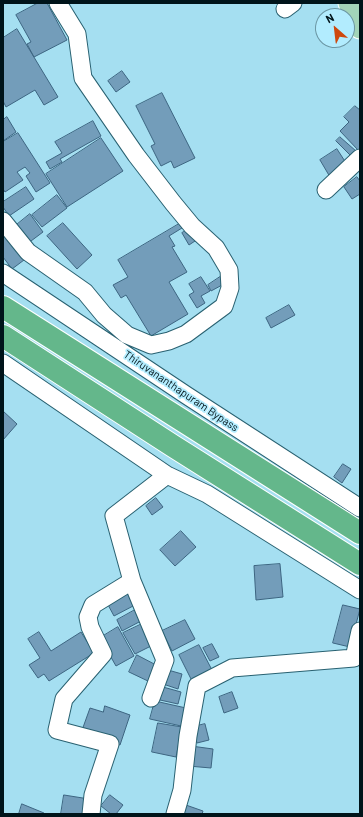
<!DOCTYPE html>
<style>
body{margin:0}
#map{position:relative;width:363px;height:817px;overflow:hidden;background:#a5dff1;font-family:Barlow,sans-serif}
canvas{display:block}
.frame{position:absolute;inset:0;border:4px solid #00141a;pointer-events:none}
.north{position:absolute;left:315px;top:8px;width:40px;height:40px;box-sizing:border-box;background:#b2ecfe;border:1px solid #6b96a3;border-radius:50%;rotate:332deg;font-size:11px;font-weight:700;line-height:16px;text-align:center;color:#00141a}
.north::after{content:'';display:block;margin:auto;width:14px;height:18px;background:#ce480d;clip-path:polygon(50% 0,100% 100%,50% 72%,0 100%)}
</style>
<div id="map">
<canvas width="363" height="817"></canvas>
<div class="frame"></div>
<div class="north">N</div>
</div>
<script>
const c = document.querySelector('canvas').getContext('2d');
c.lineJoin = 'round';
function fillPath(path, color) { c.fillStyle = color; c.fill(path, 'evenodd'); }
function trace(path, color, width, dash) { c.strokeStyle = color; c.lineWidth = width; c.lineCap = dash ? 'butt' : 'round'; c.setLineDash(dash || []); c.stroke(path); }
function write(font, color, halo, rows, align = 'center') {
  c.font = font + ' Barlow,sans-serif'; c.lineWidth = 3.5; c.setLineDash([]); c.textBaseline = 'middle'; c.strokeStyle = halo; c.fillStyle = color; for (const [text, x, y, turn = 0] of rows) {
    c.save(); c.translate(x, y); c.rotate((+turn || 0) * Math.PI / 180); c.textAlign = isNaN(turn) ? turn : align; if (halo) c.strokeText(text, 0, 0); c.fillText(text, 0, 0); c.restore();
  }
}
const building = new Path2D(`
 M38 3H47L67 40 34 57 27 44 31 42 16 15Z
 M17 29 58 97 44 105 35 90 6 107 3 101V38Z
 M122 71 130 82 116 92 108 81Z
 M162 93 195 158 174 168 171 161 161 166 151 146 155 144 136 106Z
 M355 106 360 110V149L358 150 340 131 349 122 344 117Z
 M7 117 16 132 3 141V120Z
 M93 121 101 136 60 159 62 162 50 169 46 162 62 153 55 142Z
 M18 133 50 183 36 192 26 176 30 173 25 167 17 172 23 180 5 192 3 189V142Z
 M340 137 356 151 351 156 336 141Z
 M101 138 123 171 67 207 46 174Z
 M337 149 348 166 330 177 320 160Z
 M357 177 360 181V194L352 199 344 187Z
 M26 187 34 199 9 216 3 207V202Z
 M57 195 67 208 42 227 32 215Z
 M30 214 43 232 27 244 14 227Z
 M63 223 92 255 77 269 47 236Z
 M179 224 182 228 169 236 175 246 172 247 187 272 169 282 188 314 151 336 126 295 121 298 113 285 128 277 118 260Z
 M189 229 195 241 189 245 182 233Z
 M3 232 24 260 12 269 3 257Z
 M201 277 210 291 201 296 205 303 197 308 189 295 194 292 189 284Z
 M220 277 224 284 211 291 208 285Z
 M289 305 295 315 271 328 266 318Z
 M3 411 17 424 3 440Z
 M343 464 351 469 342 483 334 477Z
 M156 498 163 507 152 515 146 506Z
 M181 531 196 547 175 566 160 550Z
 M280 564 283 597 256 600 254 566Z
 M128 592 135 605 114 616 107 603Z
 M343 605 360 609 350 647 333 643Z
 M135 610 141 621 122 631 117 620Z
 M185 620 195 639 172 651 162 631Z
 M142 624 153 645 135 654 123 633Z
 M118 627 134 656 116 666 100 638Z
 M39 632 51 651 81 632 94 653 49 681 44 674 38 678 29 665 40 658 28 639Z
 M212 644 219 657 210 661 203 648Z
 M199 645 212 670 192 681 179 655Z
 M137 655 158 666 150 682 129 672Z
 M168 670 182 674 178 689 163 684Z
 M163 687 181 692 178 704 160 700Z
 M232 692 238 708 224 713 219 697Z
 M155 701 186 708 181 726 150 719Z
 M105 706 130 715 120 745 81 733 90 708 103 712Z
 M158 723 182 727 176 757 152 752Z
 M205 724 209 740 197 743 193 727Z
 M191 746 213 749 211 768 188 766Z
 M64 795 89 799 87 814H61Z
 M110 795 123 805 116 814H111L101 806Z
 M22 804 44 813 43 814H19Z
 M183 804 203 811 202 814H179Z`);
fillPath(building, '#739dba');
trace(building, '#3d6581', 1);
const minor = new Path2D(`
 M285 9 293 3
 M326 190 360 158
 M3 221 28 252 85 292 104 315 127 335 151 345 169 341 186 334 224 306 230 288 229 270 216 248 192 226 173 203 136 155 83 78 77 34 58 3
 M3 273 186 395 360 508
 M3 363 167 475 207 494 360 590
 M132 581 165 660 151 698
 M91 814 93 795 110 744 57 730 64 699 103 654 90 627 88 617 93 605 132 581 114 516 167 475
 M175 814 182 790 188 736 197 686 232 668 354 658 360 631`);
const major = new Path2D(`
 M349 3 360 28`);
const highway = new Path2D(`
 M3 307 360 533
 M3 336 173 446 360 564`);
trace(minor, '#296171', 19);
trace(major, '#fff', 23);
trace(highway, '#fff', 24);
trace(minor, '#fff', 17);
trace(major, '#a2d4b9', 21);
trace(highway, '#64b78b', 22);
write('11px', '#00141a', '#b2ecfe', [
 ["Thiruvananthapuram Bypass",181,391,34]
]);
</script>
